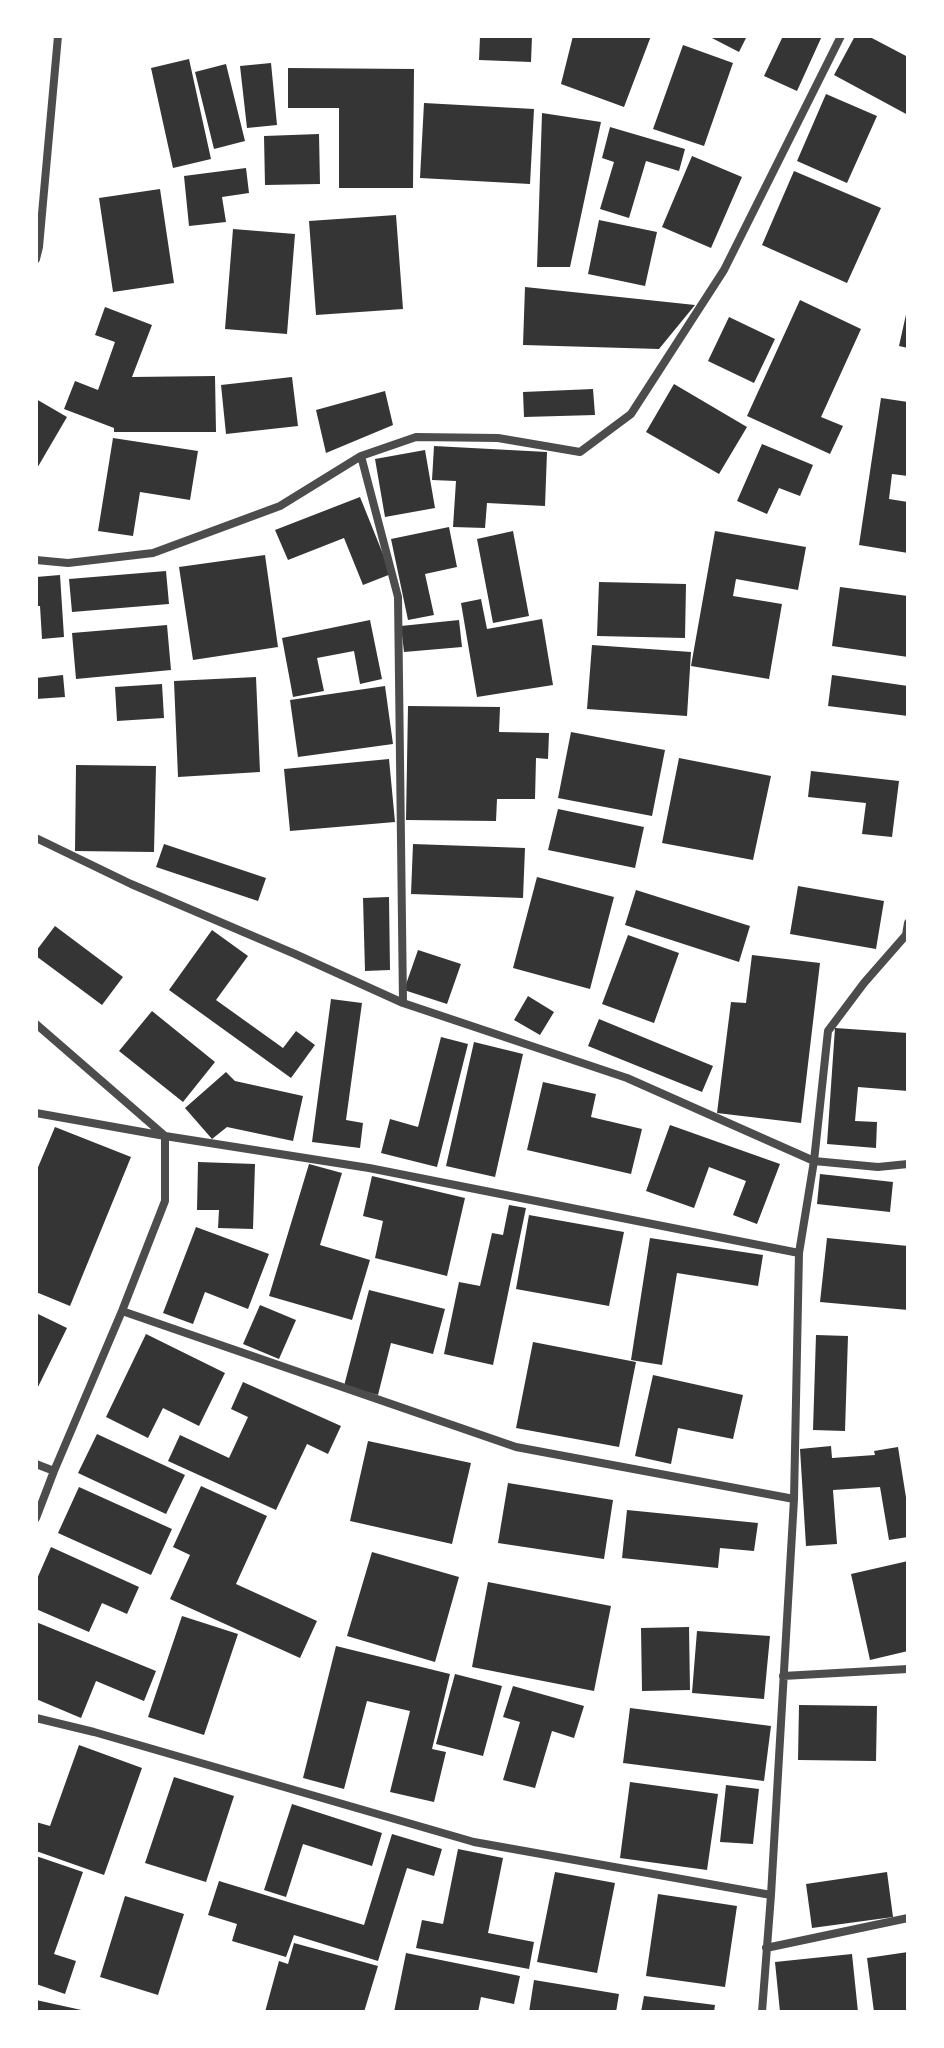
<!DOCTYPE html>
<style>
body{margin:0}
#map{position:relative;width:944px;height:2048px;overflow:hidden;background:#fff;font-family:Ubuntu,sans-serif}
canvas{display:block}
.frame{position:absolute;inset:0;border:38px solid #fff;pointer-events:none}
</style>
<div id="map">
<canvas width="944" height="2048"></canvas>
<div class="frame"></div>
</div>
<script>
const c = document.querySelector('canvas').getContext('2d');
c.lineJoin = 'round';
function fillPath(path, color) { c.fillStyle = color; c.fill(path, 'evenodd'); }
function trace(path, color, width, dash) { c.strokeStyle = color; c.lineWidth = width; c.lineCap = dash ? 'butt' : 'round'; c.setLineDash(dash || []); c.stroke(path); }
fillPath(new Path2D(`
 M480 36H532L531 62 479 60Z
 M573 36H651L624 107 561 84Z
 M708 36H747L739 52Z
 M783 36H822L797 91 764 76Z
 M855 36H868L908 57V115L834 75Z
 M683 45 733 63 704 146 653 129Z
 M189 59 211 159 173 168 151 68Z
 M271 63 277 125 247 128 240 66Z
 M226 64 245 141 214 149 195 72Z
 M288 68 414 69 413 188H339V108H288Z
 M826 94 877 116 847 183 797 161Z
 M424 103 534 109 530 184 420 178Z
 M542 113 601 122 570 267H537Z
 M610 127 685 149 679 171 646 161 629 218 600 209 614 162 602 158Z
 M319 134 320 184 265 185 264 136Z
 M692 156 742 177 711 248 662 227Z
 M246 168 249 193 222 197 226 222 189 226 184 176Z
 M794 171 881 208 847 283 762 245Z
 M160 189 174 283 113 292 99 198Z
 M396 215 403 309 316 315 309 221Z
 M599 220 657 232 645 286 588 274Z
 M233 229 295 234 287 334 225 329Z
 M525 287 695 305 659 349 523 345Z
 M800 300 861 329 821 417 843 426 830 454 747 416Z
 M105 307 152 325 132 377 215 376 216 432H114V428L64 409 75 381 98 390 115 342 95 335Z
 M907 310H908V348L899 346Z
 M729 317 775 339 754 383 708 361Z
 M292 377 298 426 226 434 221 385Z
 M674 384 747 427 719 474 646 432Z
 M593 389 595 415 524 417 523 392Z
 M385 391 393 425 326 453 316 410Z
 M881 398 908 402V476L892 474 889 499 908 502V553L859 545Z
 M36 399 67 417 36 470Z
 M113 438 198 451 190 500 140 492 133 536 98 531Z
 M762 444 813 465 800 496 779 488 767 514 737 501Z
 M434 446 547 452 545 506 487 503 485 528 453 527 456 481 432 480Z
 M425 450 435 508 385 517 375 459Z
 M360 497 391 574 363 585 344 538 288 560 275 530Z
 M449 527 457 567 425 574 434 615 408 620 391 539Z
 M513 531 529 616 493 623 477 539Z
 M715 531 806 547 798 590 736 579 733 596 782 604 769 679 691 666Z
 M265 555 278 647 193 660 179 567Z
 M166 571 169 604 72 612 69 579Z
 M60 575 64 637 42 639 40 606H36V577Z
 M599 582 686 584 685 638 597 636Z
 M840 587 908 596V657L832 646Z
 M481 599 487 629 542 619 553 685 477 697 461 603Z
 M370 620 382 679 360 684 354 651 317 658 324 691 293 697 282 638Z
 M459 620 462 647 404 652 401 626Z
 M167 625 171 670 76 679 72 633Z
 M592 645 691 652 687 716 587 709Z
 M63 675 65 697 36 699V678Z
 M832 675 908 686V716L828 706Z
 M256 677 260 772 178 777 174 681Z
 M162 684 164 718 117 721 115 687Z
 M385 686 393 744 298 757 290 700Z
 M408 706 500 707 499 732 549 733 548 759 536 758 535 799H497L496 821 406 820Z
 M571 732 665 750 652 816 558 798Z
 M679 758 771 776 753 860 662 843Z
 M389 759 395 822 290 831 284 769Z
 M76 765 156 766 154 852 75 851Z
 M811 771 899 781 892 837 862 834 866 803 808 797Z
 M558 809 644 827 635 868 548 850Z
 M164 844 266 878 258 901 156 867Z
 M413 844 525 848 523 898 411 894Z
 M537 877 614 897 590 989 513 968Z
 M798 886 884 901 876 949 790 934Z
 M636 890 750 926 739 962 625 925Z
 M389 897 390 970 365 971 363 898Z
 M55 926 123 977 102 1005 36 956V951Z
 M212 930 248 956 216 1000 283 1048 296 1031 315 1045 291 1078 169 990Z
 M628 935 679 953 654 1023 602 1004Z
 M418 950 461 964 447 1004 404 990Z
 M752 955 820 963 801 1123 717 1113 731 1002 746 1003Z
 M528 996 554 1012 540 1035 514 1020Z
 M331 999 362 1003 346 1120 363 1123 360 1148 312 1142Z
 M152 1011 215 1062 183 1102 119 1051Z
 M599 1019 713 1066 702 1092 588 1046Z
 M835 1028 908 1033V1091L858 1087 855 1121 877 1122 876 1148 827 1144Z
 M441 1037 468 1044 437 1167 381 1153 390 1119 418 1127Z
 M474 1042 523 1054 495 1177 446 1166Z
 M226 1072 235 1081 303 1096 293 1141 227 1127 212 1139 185 1108Z
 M543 1082 596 1094 591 1117 642 1129 631 1174 527 1150Z
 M670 1125 780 1164 757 1224 733 1215 746 1181 709 1167 694 1208 646 1191Z
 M55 1127 131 1157 70 1306 36 1292V1172Z
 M198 1162 255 1164 253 1229 218 1228 219 1210H197Z
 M309 1164 342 1173 320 1245 370 1260 352 1320 269 1296Z
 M820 1174 893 1182 890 1212 817 1204Z
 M372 1176 465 1198 447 1276 375 1258 383 1221 363 1216Z
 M509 1205 526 1208 493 1365 444 1354 459 1282 480 1286 492 1233 503 1235Z
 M529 1215 624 1232 609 1306 516 1289Z
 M196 1227 269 1254 248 1309 205 1292 193 1324 163 1313Z
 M650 1238 763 1255 758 1286 677 1273 662 1365 631 1360Z
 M827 1238 908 1246V1310L820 1302Z
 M369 1290 445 1309 433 1354 391 1343 378 1395 344 1386Z
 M260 1305 296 1320 279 1359 243 1344Z
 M36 1313 67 1328 36 1391Z
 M146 1334 225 1373 199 1426 163 1408 148 1438 106 1417Z
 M816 1335 848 1336 845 1431 813 1430Z
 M533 1342 636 1362 619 1447 516 1428Z
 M653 1375 743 1395 733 1439 678 1428 671 1464 635 1456Z
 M243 1382 341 1426 328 1454 307 1444 276 1510 168 1461 180 1435 229 1458 248 1417 231 1409Z
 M97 1434 185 1475 166 1514 78 1473Z
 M368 1441 471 1463 452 1544 350 1521Z
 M831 1446 832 1458 875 1455 874 1451 898 1447 908 1510V1537L889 1540 880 1487 833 1490 837 1544 806 1546 800 1449Z
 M508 1483 613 1500 604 1559 498 1543Z
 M201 1486 267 1516 236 1584 317 1621 300 1658 170 1599 190 1555 173 1547Z
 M79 1487 172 1529 151 1575 58 1533Z
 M627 1510 758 1523 754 1551 720 1548 718 1568 622 1558Z
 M51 1547 139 1587 127 1614 102 1603 89 1632 36 1609V1581Z
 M372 1552 459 1577 435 1662 347 1636Z
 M908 1561V1651L870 1660 851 1574Z
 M488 1582 611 1606 594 1691 472 1667Z
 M182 1616 238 1634 204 1735 148 1717Z
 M36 1622 156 1671 144 1701 96 1681 81 1718 36 1699Z
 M689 1627 690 1690 642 1691 641 1628Z
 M697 1631 770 1636 764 1699 692 1693Z
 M336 1646 450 1674 432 1749 446 1752 434 1802 390 1792 410 1711 367 1701 344 1789 303 1778Z
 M455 1674 502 1686 483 1756 436 1744Z
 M513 1686 584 1706 574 1738 552 1731 535 1788 503 1780 520 1722 503 1717Z
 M799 1705 877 1706 876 1761 798 1760Z
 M630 1708 771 1726 764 1781 623 1763Z
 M79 1745 142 1768 104 1875 36 1851V1822L50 1826Z
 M174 1777 234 1796 206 1882 145 1863Z
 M630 1782 718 1794 707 1870 620 1858Z
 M726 1785 759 1789 753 1844 720 1842Z
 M292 1804 382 1833 372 1866 303 1844 286 1897 264 1890Z
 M392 1834 442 1849 434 1876 407 1868 378 1961 294 1935 286 1957 232 1941 237 1924 208 1915 219 1881 364 1925Z
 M458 1849 503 1858 488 1933 534 1942 529 1969 416 1948 422 1920 443 1924Z
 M36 1856 83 1872 54 1954 76 1961 65 1994 36 1984Z
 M555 1872 615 1883 597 1973 537 1962Z
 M887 1872 893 1917 812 1928 806 1884Z
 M658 1894 737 1906 725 1987 646 1976Z
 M125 1896 184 1914 158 1995 100 1977Z
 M294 1943 378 1966 364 2012H265L279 1961 288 1964Z
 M908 1952V2012H874L867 1958Z
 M406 1953 520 1976 514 2004 481 1997 478 2012H394Z
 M852 1954 858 2012H780L775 1962Z
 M534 1980 619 1994 616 2012H529Z
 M644 1996 715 2005 714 2012H641Z
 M36 2000 86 2011V2012H36Z`), '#353535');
trace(new Path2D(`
 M36 259 39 247 58 36
 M361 456 398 597 403 1003
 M36 560 68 563 153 553 280 506 361 456 416 437 498 438 580 452 631 414 724 270 841 36
 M36 838 131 884 295 954 403 1003 627 1078 814 1161 878 1167 908 1164
 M36 1024 165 1136V1201L122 1311 54 1471 36 1518
 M36 1113 165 1136 369 1168 799 1253
 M122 1311 516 1447 794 1499
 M36 1464 54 1471
 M783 1676 908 1669
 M36 1718 94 1732 474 1842 771 1895
 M766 1948 908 1918
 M762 2012 771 1895 794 1499 799 1253 814 1161 828 1031 864 983 906 935 908 923`), '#4c4c4c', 8);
</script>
